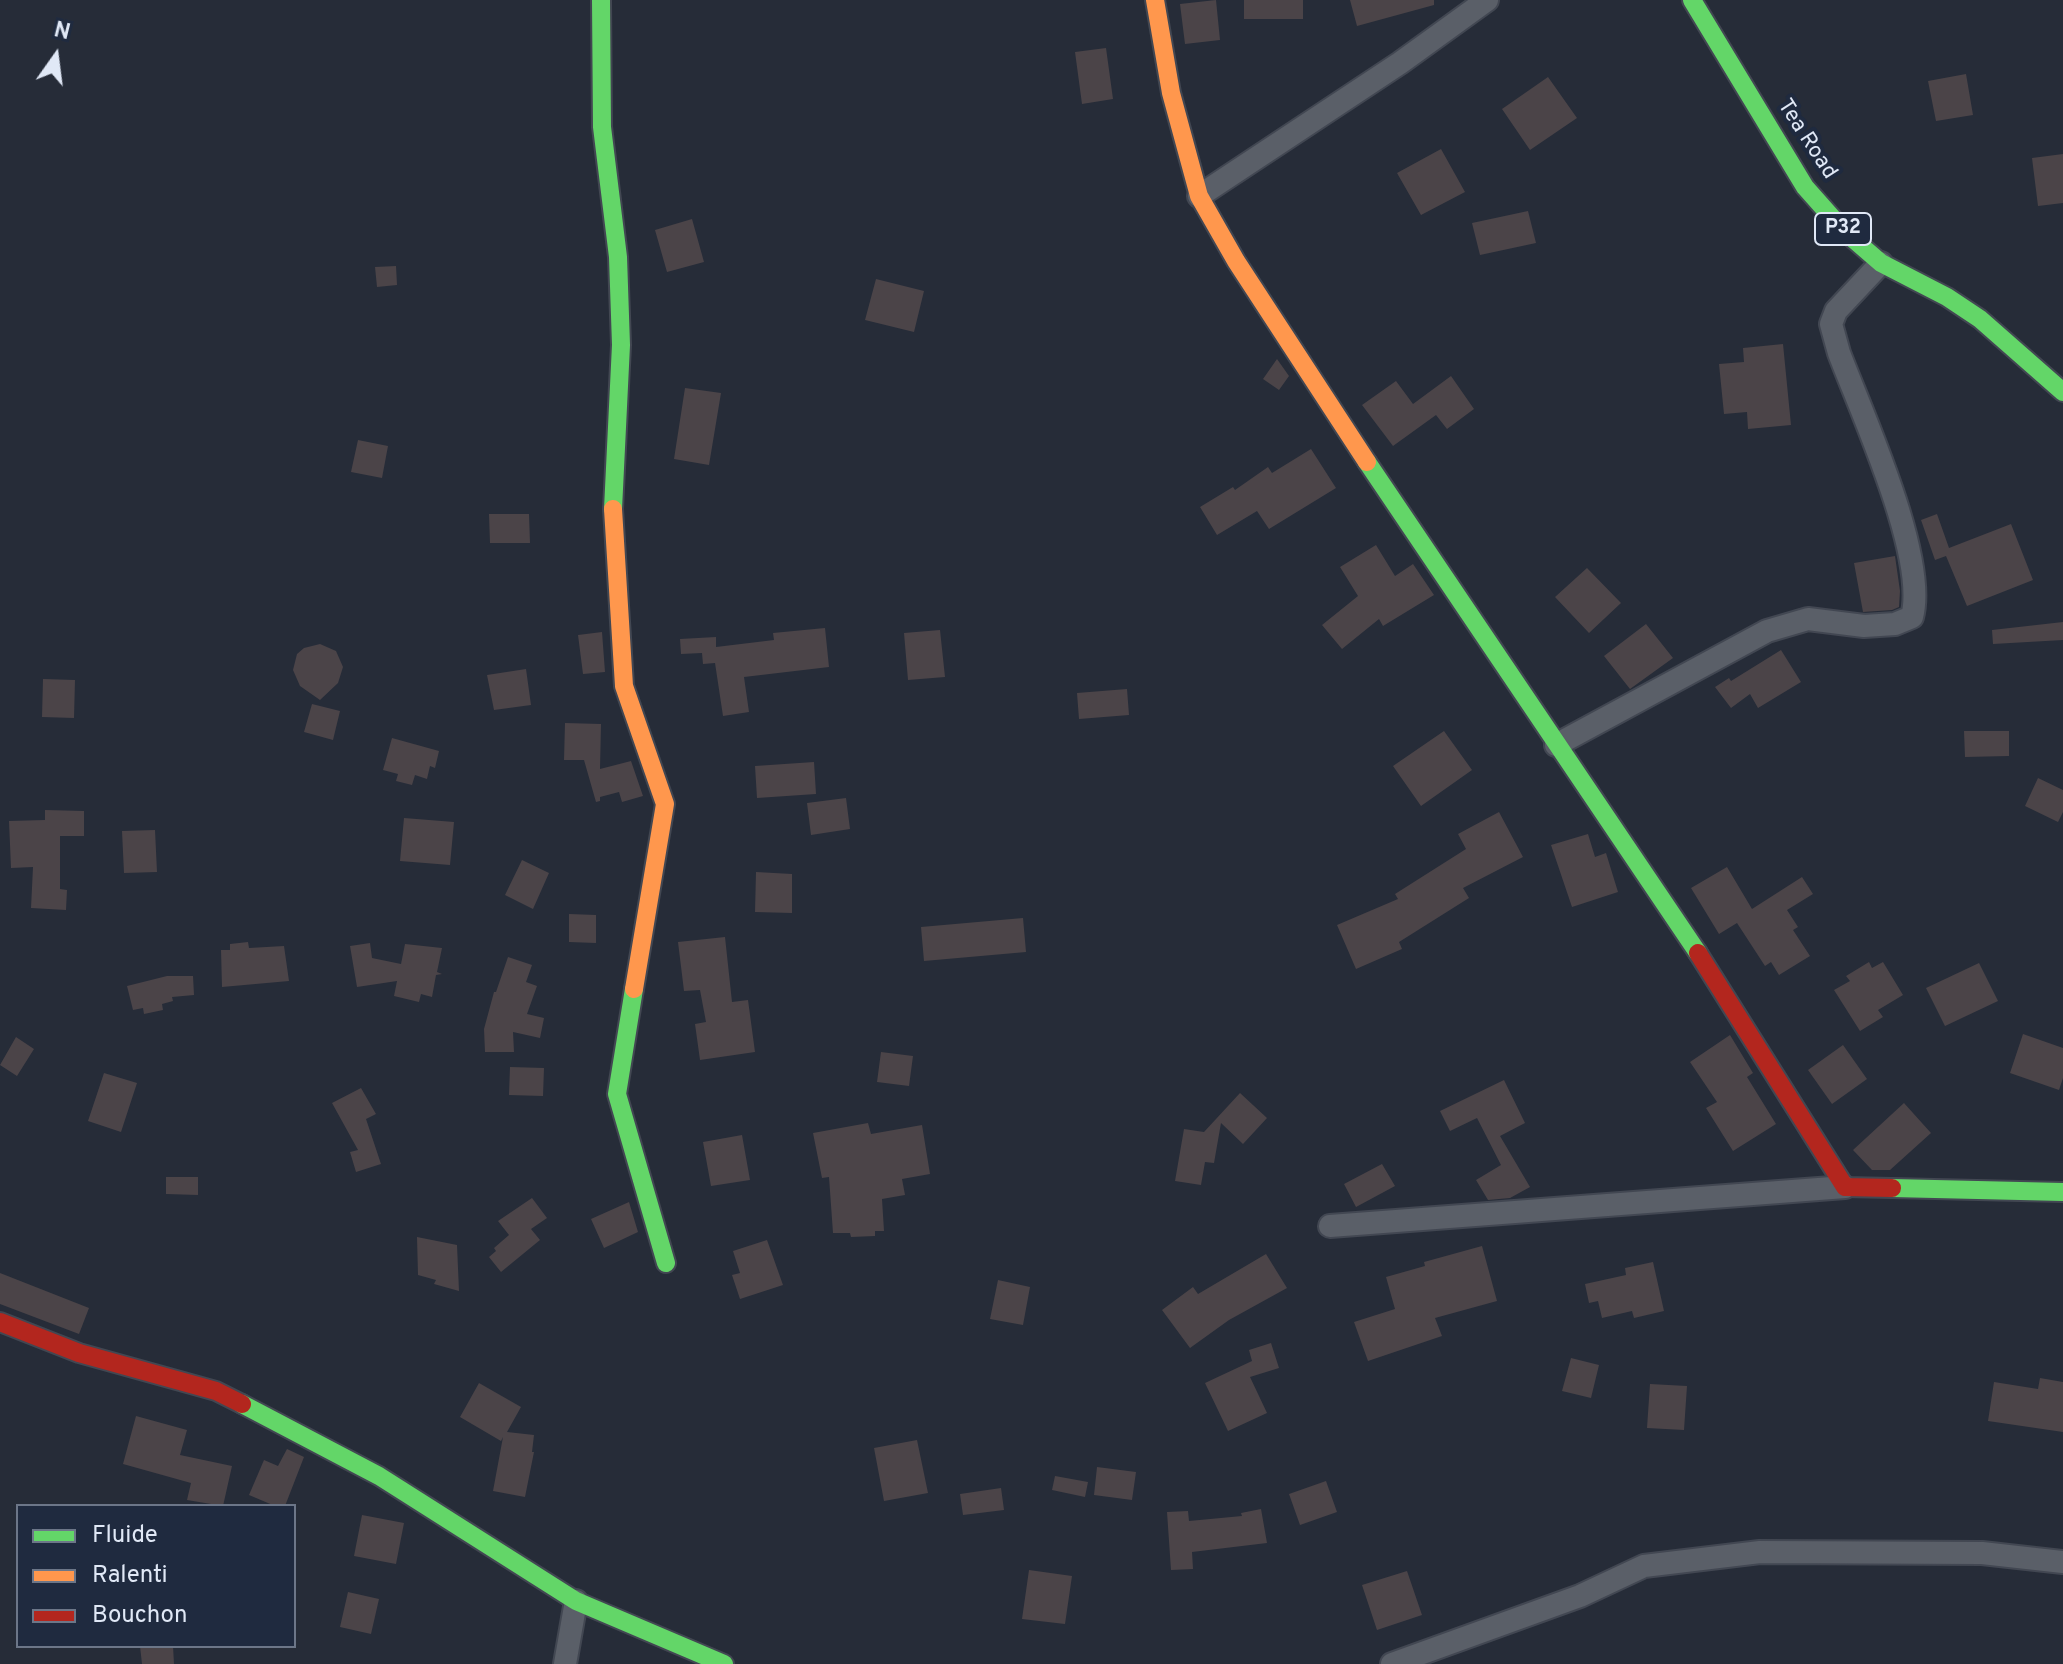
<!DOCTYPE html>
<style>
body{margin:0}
#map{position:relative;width:2063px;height:1664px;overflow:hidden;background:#262c38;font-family:Overpass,sans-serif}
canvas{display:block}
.legend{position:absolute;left:16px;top:1504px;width:280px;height:144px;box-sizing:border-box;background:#1f2a3f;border:2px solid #6c7688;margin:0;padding:10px 14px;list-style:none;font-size:24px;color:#e0e8f6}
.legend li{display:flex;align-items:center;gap:16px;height:40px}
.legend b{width:40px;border:2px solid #6c7688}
.north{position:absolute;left:16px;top:16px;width:80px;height:80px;-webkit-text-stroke:6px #1f2a3f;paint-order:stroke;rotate:14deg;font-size:22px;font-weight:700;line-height:32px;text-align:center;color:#e0e8f6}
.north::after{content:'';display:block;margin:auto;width:28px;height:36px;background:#e0e8f6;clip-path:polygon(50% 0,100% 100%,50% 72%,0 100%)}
</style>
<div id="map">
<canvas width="2063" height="1664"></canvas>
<ul class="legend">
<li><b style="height:10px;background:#63d668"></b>Fluide</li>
<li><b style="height:10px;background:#ff974d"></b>Ralenti</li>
<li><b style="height:10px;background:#b3261e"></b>Bouchon</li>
</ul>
<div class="north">N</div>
</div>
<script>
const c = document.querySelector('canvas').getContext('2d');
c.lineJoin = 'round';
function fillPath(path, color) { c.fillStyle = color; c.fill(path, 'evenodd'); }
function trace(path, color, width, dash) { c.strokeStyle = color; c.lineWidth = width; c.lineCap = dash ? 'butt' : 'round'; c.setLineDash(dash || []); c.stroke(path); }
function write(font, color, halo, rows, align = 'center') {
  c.font = font + ' Overpass,sans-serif'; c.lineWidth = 8; c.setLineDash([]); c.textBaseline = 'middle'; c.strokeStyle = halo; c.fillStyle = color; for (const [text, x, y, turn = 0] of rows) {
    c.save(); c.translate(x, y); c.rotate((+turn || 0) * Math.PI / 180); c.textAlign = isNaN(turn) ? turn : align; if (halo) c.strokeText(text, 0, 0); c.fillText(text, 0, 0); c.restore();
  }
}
fillPath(new Path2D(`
 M1216 0 1220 40 1185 44 1180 4Z
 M1244 0H1303V19H1244Z
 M1350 0H1434V5L1357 26Z
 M1106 48 1113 99 1082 104 1075 52Z
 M1966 74 1973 115 1936 121 1928 81Z
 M1548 77 1577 118 1530 150 1502 109Z
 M1441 149 1465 192 1421 215 1397 173Z
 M2063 154V203L2038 206 2032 158Z
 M1528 211 1536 243 1480 255 1472 223Z
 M692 219 704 262 667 272 655 230Z
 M396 266 397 285 377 287 375 267Z
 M876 279 924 291 914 332 865 320Z
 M1783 344 1791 425 1748 429 1747 412 1724 414 1719 364 1744 362 1743 348Z
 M1277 359 1289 376 1279 390 1263 379Z
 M1451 376 1474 409 1447 429 1436 415 1393 446 1362 405 1396 381 1413 404Z
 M685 388 721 393 709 465 674 459Z
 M358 440 388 446 382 478 351 472Z
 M1311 449 1336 488 1269 529 1257 511 1217 535 1200 507 1233 487 1235 490 1268 467 1272 473Z
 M489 514H529L530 543H490Z
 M1937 514 1949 548 2011 524 2033 580 1967 606 1946 556 1935 560 1921 520Z
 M1376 545 1395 576 1413 564 1434 595 1383 626 1379 619 1342 649 1322 625 1358 596 1340 567Z
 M1895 556 1900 591 1899 607 1892 610 1863 612 1854 563Z
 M1587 568 1621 603 1589 633 1555 597Z
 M2063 622V640L1993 644 1992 630Z
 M1646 624 1673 658 1630 689 1604 656Z
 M825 628 829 667 744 677 749 712 723 716 715 663 703 664 702 653 681 654 680 639 716 637V647L774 640 773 633Z
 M940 630 945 677 908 680 904 633Z
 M602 632 605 672 583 674 578 635Z
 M320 644 336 651 343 667 338 683 320 700 300 686 293 670 297 654 304 648Z
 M1781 650 1801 682 1758 708 1750 694 1731 708 1715 687 1729 678 1731 681Z
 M526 669 531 705 494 710 487 675Z
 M43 679 75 680 74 718 42 717Z
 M1127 689 1129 715 1079 719 1077 693Z
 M312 704 340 711 333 740 304 732Z
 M565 723 601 724 600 769 631 761 643 796 622 802 619 792 600 797V801L596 802 584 760H564Z
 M1444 731 1472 770 1421 806 1393 766Z
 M1964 731H2009V756L1965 757Z
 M392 738 439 751 435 768 430 766 427 779 415 775 412 785 396 781 398 774 383 770Z
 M814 762 816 794 757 798 755 766Z
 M2038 778 2063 790V812L2058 822 2025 806Z
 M846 798 850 829 811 835 807 803Z
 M45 810 84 811V836H60V889L67 890 66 910 31 908 33 867 11 868 9 821 45 820Z
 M1499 812 1523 857 1463 888 1469 898 1399 942 1402 949 1356 969 1337 925 1398 899 1395 894 1466 849 1458 834Z
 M404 818 454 822 450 865 400 861Z
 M155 830 157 872 124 873 122 831Z
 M1588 834 1595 857 1606 853 1618 892 1572 907 1551 845Z
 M522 860 549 873 533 909 505 895Z
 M1727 867 1752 909 1802 877 1813 894 1787 910 1798 927 1793 930 1810 956 1779 975 1771 962 1765 966 1737 923 1719 934 1691 888Z
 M756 872 792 874V913L755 912Z
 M569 914 596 915V943L569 942Z
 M1023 918 1026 952 924 961 921 927Z
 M725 937 732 1002 748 1000 755 1052 700 1060 695 1024 706 1022 700 990 684 991 678 942Z
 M248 942 249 948 284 946 289 981 222 987 221 950H230V944Z
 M370 943 372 958 401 964 405 944 442 948 437 972 442 974 436 975 432 997 421 994 419 1002 394 996 397 981 357 987 350 946Z
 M508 957 532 965 526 982 537 986 527 1014 544 1018 540 1038 513 1032 514 1052H485L484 1029 494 992H496Z
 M1869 962 1872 968 1883 962 1903 995 1878 1010 1883 1017 1860 1031 1834 990 1850 981 1846 976Z
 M1979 963 1998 1001 1945 1026 1926 988Z
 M167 976H193L194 995 172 997 173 1001 162 1004 163 1010 144 1014 143 1008 133 1010 127 986Z
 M2023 1034 2063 1048V1078L2059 1090 2010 1073Z
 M1730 1035 1753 1073 1747 1077 1776 1124 1733 1151 1706 1108 1717 1102 1690 1062Z
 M16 1037 34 1049 17 1076 0 1065Z
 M1843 1045 1867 1079 1832 1104 1808 1070Z
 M881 1052 913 1056 909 1086 877 1082Z
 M510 1067 544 1068 543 1096 509 1095Z
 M104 1073 137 1083 121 1132 88 1121Z
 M1504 1080 1525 1123 1500 1136 1530 1187 1510 1198 1488 1200 1476 1180 1501 1165 1477 1118 1450 1131 1440 1111Z
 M361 1088 376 1114 366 1119 381 1164 356 1172 350 1152 358 1150 332 1103Z
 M1240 1093 1267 1118 1243 1144 1221 1123 1214 1163 1205 1162 1201 1185 1175 1181 1184 1129 1204 1132Z
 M1904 1103 1931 1133 1890 1170H1872L1853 1150Z
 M868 1123 871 1134 922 1125 930 1174 902 1179 905 1195 882 1199 884 1231H875V1236L851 1237 850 1233H833L829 1177 822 1178 813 1133Z
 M742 1135 750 1180 711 1186 703 1142Z
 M1382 1164 1395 1186 1356 1207 1344 1184Z
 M166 1177H198V1195L166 1194Z
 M532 1198 547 1218 531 1229 540 1240 501 1272 489 1257 496 1251 494 1248 509 1235 498 1221Z
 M629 1202 638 1232 604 1248 591 1219Z
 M417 1237 457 1245 459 1291 434 1284 436 1280 418 1275Z
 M767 1240 783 1285 740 1299 732 1275 740 1273 733 1251Z
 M1482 1246 1497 1301 1435 1318 1442 1336 1368 1361 1354 1322 1395 1309 1386 1277 1425 1266 1424 1262Z
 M1266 1254 1287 1288 1229 1320 1190 1348 1162 1310 1193 1287 1198 1294Z
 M1653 1262 1664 1311 1634 1318 1632 1311 1602 1318 1598 1301 1589 1303 1585 1284 1626 1275 1625 1268Z
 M0 1273 89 1308 79 1334 0 1304Z
 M998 1280 1030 1287 1023 1325 990 1319Z
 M1271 1343 1279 1368 1250 1377 1267 1413 1228 1431 1205 1383 1252 1361 1249 1350Z
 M1571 1358 1599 1365 1591 1398 1562 1391Z
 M2040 1378 2063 1382V1432L1988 1421 1994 1382 2038 1389Z
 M479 1383 521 1407 507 1432 534 1435 532 1452H534L525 1497 493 1491 503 1437 501 1441 460 1417Z
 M1650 1384 1687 1386 1684 1430 1647 1428Z
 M136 1416 187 1430 180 1455 232 1466 223 1506 187 1500 191 1483 123 1464Z
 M917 1440 928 1493 884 1501 874 1448Z
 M287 1449 304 1457 285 1506H275L249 1495 264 1460 278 1466Z
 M1097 1467 1136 1472 1132 1500 1094 1495Z
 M1055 1476 1088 1482 1085 1497 1052 1490Z
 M1326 1481 1337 1512 1300 1525 1289 1494Z
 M1001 1488 1004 1510 963 1515 960 1494Z
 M1261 1509 1267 1543 1192 1552 1193 1569 1171 1570 1167 1512 1188 1511 1189 1521 1242 1516 1241 1513Z
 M362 1515 404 1523 396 1564 354 1556Z
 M1029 1570 1072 1576 1065 1624 1022 1619Z
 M1407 1571 1422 1615 1377 1630 1362 1585Z
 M348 1592 379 1599 371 1634 340 1627Z
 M140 1646H173L174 1664H142Z`), '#4b4448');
const street = new Path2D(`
 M1199 196 1400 63 1487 0
 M1556 745 1767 631 1808 619 1864 626 1895 624 1912 617C1928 557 1862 414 1839 353L1831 324 1836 311 1881 263
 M1330 1226 1845 1187
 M565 1664 576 1601
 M1392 1664 1580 1596 1644 1566 1760 1552 1982 1553 2063 1562`);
const fast = new Path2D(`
 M601 0 602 127 618 257 621 345 613 509
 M1692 0 1805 187 1844 231 1881 263 1947 297 1980 319 2063 392
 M1367 462 1698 953
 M634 989 617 1094 666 1263
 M1892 1188 2063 1192
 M242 1404 379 1476 576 1601 724 1664`);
const slow = new Path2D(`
 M1155 0 1171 93 1199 196 1236 261 1367 462
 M613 509 624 686 665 804 634 989`);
const jam = new Path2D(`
 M1698 953 1845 1187 1892 1188
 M0 1322 79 1353 216 1391 242 1404`);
trace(street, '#424752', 26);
trace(fast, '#424752', 22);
trace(slow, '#424752', 22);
trace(jam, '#424752', 22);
trace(street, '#5a5f68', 22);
trace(fast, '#63d668', 18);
trace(slow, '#ff974d', 18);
trace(jam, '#b3261e', 18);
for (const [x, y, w] of [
 [1843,229,56]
]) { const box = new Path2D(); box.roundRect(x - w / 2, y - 16, w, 32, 6); c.fillStyle = '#1f2a3f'; c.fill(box); trace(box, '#e0e8f6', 2); }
write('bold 20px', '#e0e8f6', null, [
 ["P32",1843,229]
]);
write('22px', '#e0e8f6', '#1f2a3f', [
 ["Tea Road",1806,140,57]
]);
</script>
